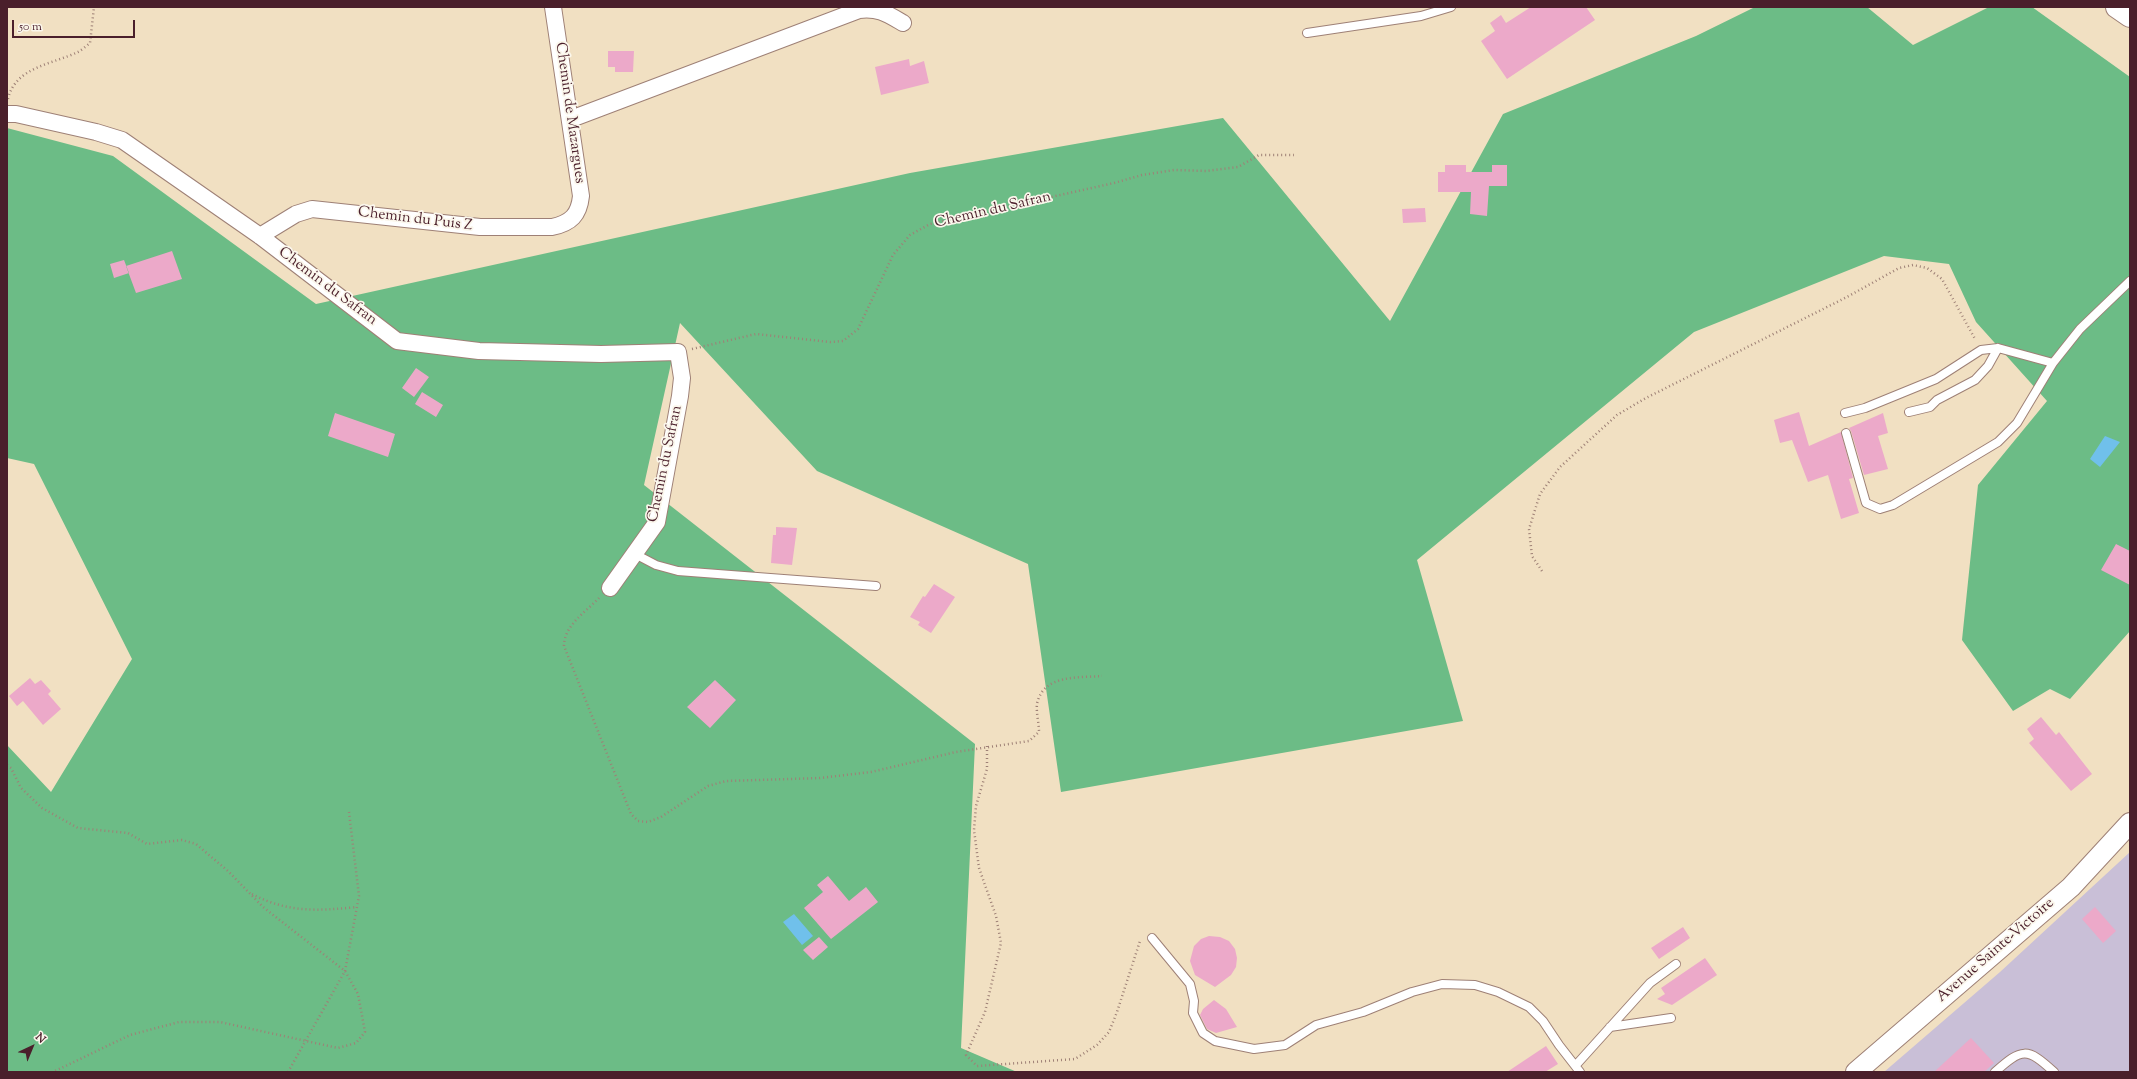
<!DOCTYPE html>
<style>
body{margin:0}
#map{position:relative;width:2137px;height:1079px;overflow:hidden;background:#f1e0c2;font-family:"Sorts Mill Goudy",serif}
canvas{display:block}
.frame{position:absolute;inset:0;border:8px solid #4a1f2b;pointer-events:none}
.north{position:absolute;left:12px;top:1027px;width:40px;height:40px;-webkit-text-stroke:3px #fbf7ec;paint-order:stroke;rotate:44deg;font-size:11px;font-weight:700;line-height:16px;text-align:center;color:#4a1f2b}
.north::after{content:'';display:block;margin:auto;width:14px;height:18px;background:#4a1f2b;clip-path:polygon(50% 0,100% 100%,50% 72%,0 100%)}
.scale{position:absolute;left:12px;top:20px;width:123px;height:18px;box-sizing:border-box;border:2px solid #4a1f2b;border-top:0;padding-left:5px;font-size:12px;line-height:14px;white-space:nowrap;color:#4a1f2b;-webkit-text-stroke:3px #fbf7ec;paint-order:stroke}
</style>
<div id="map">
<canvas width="2137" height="1079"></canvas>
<div class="frame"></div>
<div class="north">N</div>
<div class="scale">50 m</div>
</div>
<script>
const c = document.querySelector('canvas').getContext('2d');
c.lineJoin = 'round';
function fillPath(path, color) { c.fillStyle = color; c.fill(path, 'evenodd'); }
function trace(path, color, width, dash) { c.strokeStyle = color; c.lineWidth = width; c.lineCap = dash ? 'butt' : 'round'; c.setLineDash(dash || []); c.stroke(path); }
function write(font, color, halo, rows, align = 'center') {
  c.font = font + ' "Sorts Mill Goudy",serif'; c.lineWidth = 3.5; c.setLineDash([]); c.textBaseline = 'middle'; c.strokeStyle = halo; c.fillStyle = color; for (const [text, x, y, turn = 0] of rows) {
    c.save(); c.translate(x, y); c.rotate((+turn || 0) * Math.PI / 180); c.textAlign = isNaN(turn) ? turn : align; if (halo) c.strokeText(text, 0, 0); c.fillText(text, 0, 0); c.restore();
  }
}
fillPath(new Path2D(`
 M2130 852V1072H1884L2000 972Z`), '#c9bfd7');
fillPath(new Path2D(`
 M1755 7H1867L1913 45 1989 7H2032L2130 77V631L2070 699 2050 689 2013 711 1962 640 1978 485 2047 401 1976 322 1949 264 1884 256 1694 332 1417 560 1463 721 1061 792 1028 564 817 471 680 323 644 485 975 744 961 1048 1017 1072H7V745L51 792 132 659 34 464 7 458V128L113 156 316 304 910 173 1223 118 1390 321 1503 114 1696 36Z`), '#6cbc86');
fillPath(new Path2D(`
 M2105 436 2120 442 2100 467 2090 459Z
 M794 914 813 936 802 945 783 922Z`), '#70c0eb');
fillPath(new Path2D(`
 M1531 7H1586L1595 20 1507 79 1481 41 1495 31 1490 23 1501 15 1506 23Z
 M608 51H634L633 72H615V67H608Z
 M909 59 910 66 924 61 929 83 881 95 875 67Z
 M1445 165H1466V172H1492V165H1507V186H1489L1487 216 1470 214 1471 192H1438V172H1445Z
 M1425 208 1426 222 1403 223 1402 209Z
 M172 251 182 279 136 293 126 266Z
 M124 260 129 273 114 278 110 264Z
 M416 368 429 377 414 397 402 388Z
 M422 392 443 405 436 417 415 404Z
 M1799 412 1809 446 1841 432 1853 478 1849 479 1859 513 1841 519 1828 475 1808 482 1792 440 1780 443 1774 420Z
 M335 413 395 434 388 457 328 436Z
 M1883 413 1888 433 1878 436 1888 469 1864 475 1851 431 1849 428Z
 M776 527 797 528 792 565 771 563 773 535H776Z
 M2116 544 2130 551V585L2101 570Z
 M934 584 955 597 931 633 918 625 920 622 910 617 923 596 925 597Z
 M30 678 35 684 41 680 51 691 48 694 61 709 43 725 23 701 17 706 9 696Z
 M715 680 736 700 710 728 687 707Z
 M2041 717 2056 735 2059 732 2092 774 2071 791 2029 743 2034 739 2027 729Z
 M828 876 849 901 866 887 878 902 831 939 804 908 823 892 817 885Z
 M2095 907 2116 931 2103 943 2082 919Z
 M1683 927 1690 938 1659 959 1651 948Z
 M1209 936 1220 937 1229 941 1235 949 1237 958 1236 967 1231 975 1215 987 1195 975 1190 961 1194 946 1201 939Z
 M819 937 828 947 813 960 803 950Z
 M1705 958 1717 975 1672 1005 1657 999 1665 994 1661 988Z
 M1214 1000 1226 1009 1237 1027 1216 1033 1207 1029 1200 1015 1203 1009Z
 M1971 1038 1994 1063 1984 1072H1934Z
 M1546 1046 1558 1064 1545 1072H1507Z`), '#eca9c9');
const service = new Path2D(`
 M1307 33 1421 16 1451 7
 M1909 412 1930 407 1937 400 1975 380 1988 366 1998 348
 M1845 413 1865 408 1936 379 1981 350 1998 348 2053 363
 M1846 433 1866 503 1880 509 1893 505 1998 442 2017 423 2053 363 2080 329 2130 281
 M635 554 656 565 678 571 876 586
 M1152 938 1190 984 1194 1001 1193 1013 1203 1033 1215 1041 1254 1049 1285 1045 1316 1025 1363 1012 1412 992 1442 984 1475 985 1498 992 1529 1007 1543 1021 1559 1045 1580 1072
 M1610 1027 1671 1018
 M1576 1065 1650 983 1676 964
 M1995 1072C2022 1048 2027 1047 2054 1072`);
const minor = new Path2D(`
 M7 114H16L96 132 122 140 260 236 397 341 479 351 601 354 678 352 682 378 680 396 657 522 610 588
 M571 119 859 10C879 8 886 13 903 23
 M260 236 296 214 312 209 480 227H552C571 223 579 215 581 196L553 7`);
const tertiary = new Path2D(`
 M1856 1072 2071 887 2130 823`);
const secondary = new Path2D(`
 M2117 7 2130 16`);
trace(service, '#9e8076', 10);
trace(minor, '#9e8076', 18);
trace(tertiary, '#9e8076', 22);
trace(secondary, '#9e8076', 24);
trace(new Path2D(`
 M8 99C15 67 53 64 78 52 82 50 86 46 90 43L94 7
 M692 349 756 334 830 342 843 341 858 329 893 255 910 235 930 224 1114 183 1142 175 1174 170 1206 171 1238 167 1259 155H1294
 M1542 571 1532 556 1529 529 1540 494 1560 467 1617 415 1646 398 1847 297 1899 268 1913 265 1927 268 1942 279 1975 339
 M599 598C586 612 564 625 564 646L631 814 638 821 648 822 661 817 708 786 726 781 820 778 871 772 956 752 1029 741 1039 732C1039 723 1036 713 1037 704 1043 674 1078 678 1102 676
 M987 746V769L976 806 974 830 979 868 996 916 1001 943 985 1012 966 1055 977 1066 1075 1059 1097 1045 1109 1032 1117 1012 1140 941
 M7 765 11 768 21 788 42 808 78 828 128 833 147 844 182 840 196 844 228 871 263 907 345 971 358 994 365 1032 356 1043 338 1048 220 1022H179L130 1035 53 1072
 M252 894C288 913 318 911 357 907
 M288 1072 345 971 359 896 349 812`), '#9e8076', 2.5, [1, 3]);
trace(service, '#fff', 8);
trace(minor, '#fff', 16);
trace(tertiary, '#fff', 20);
trace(secondary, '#fff', 22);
write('15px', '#4a1f2b', '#fbf7ec', [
 ["Chemin de Mazargues",569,113,82],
 ["Chemin du Safran",993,211,-13],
 ["Chemin du Puis Z",415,220,7],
 ["Chemin du Safran",327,287,37],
 ["Chemin du Safran",666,464,-78],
 ["Avenue Sainte-Victoire",1996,951,-41]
]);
</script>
